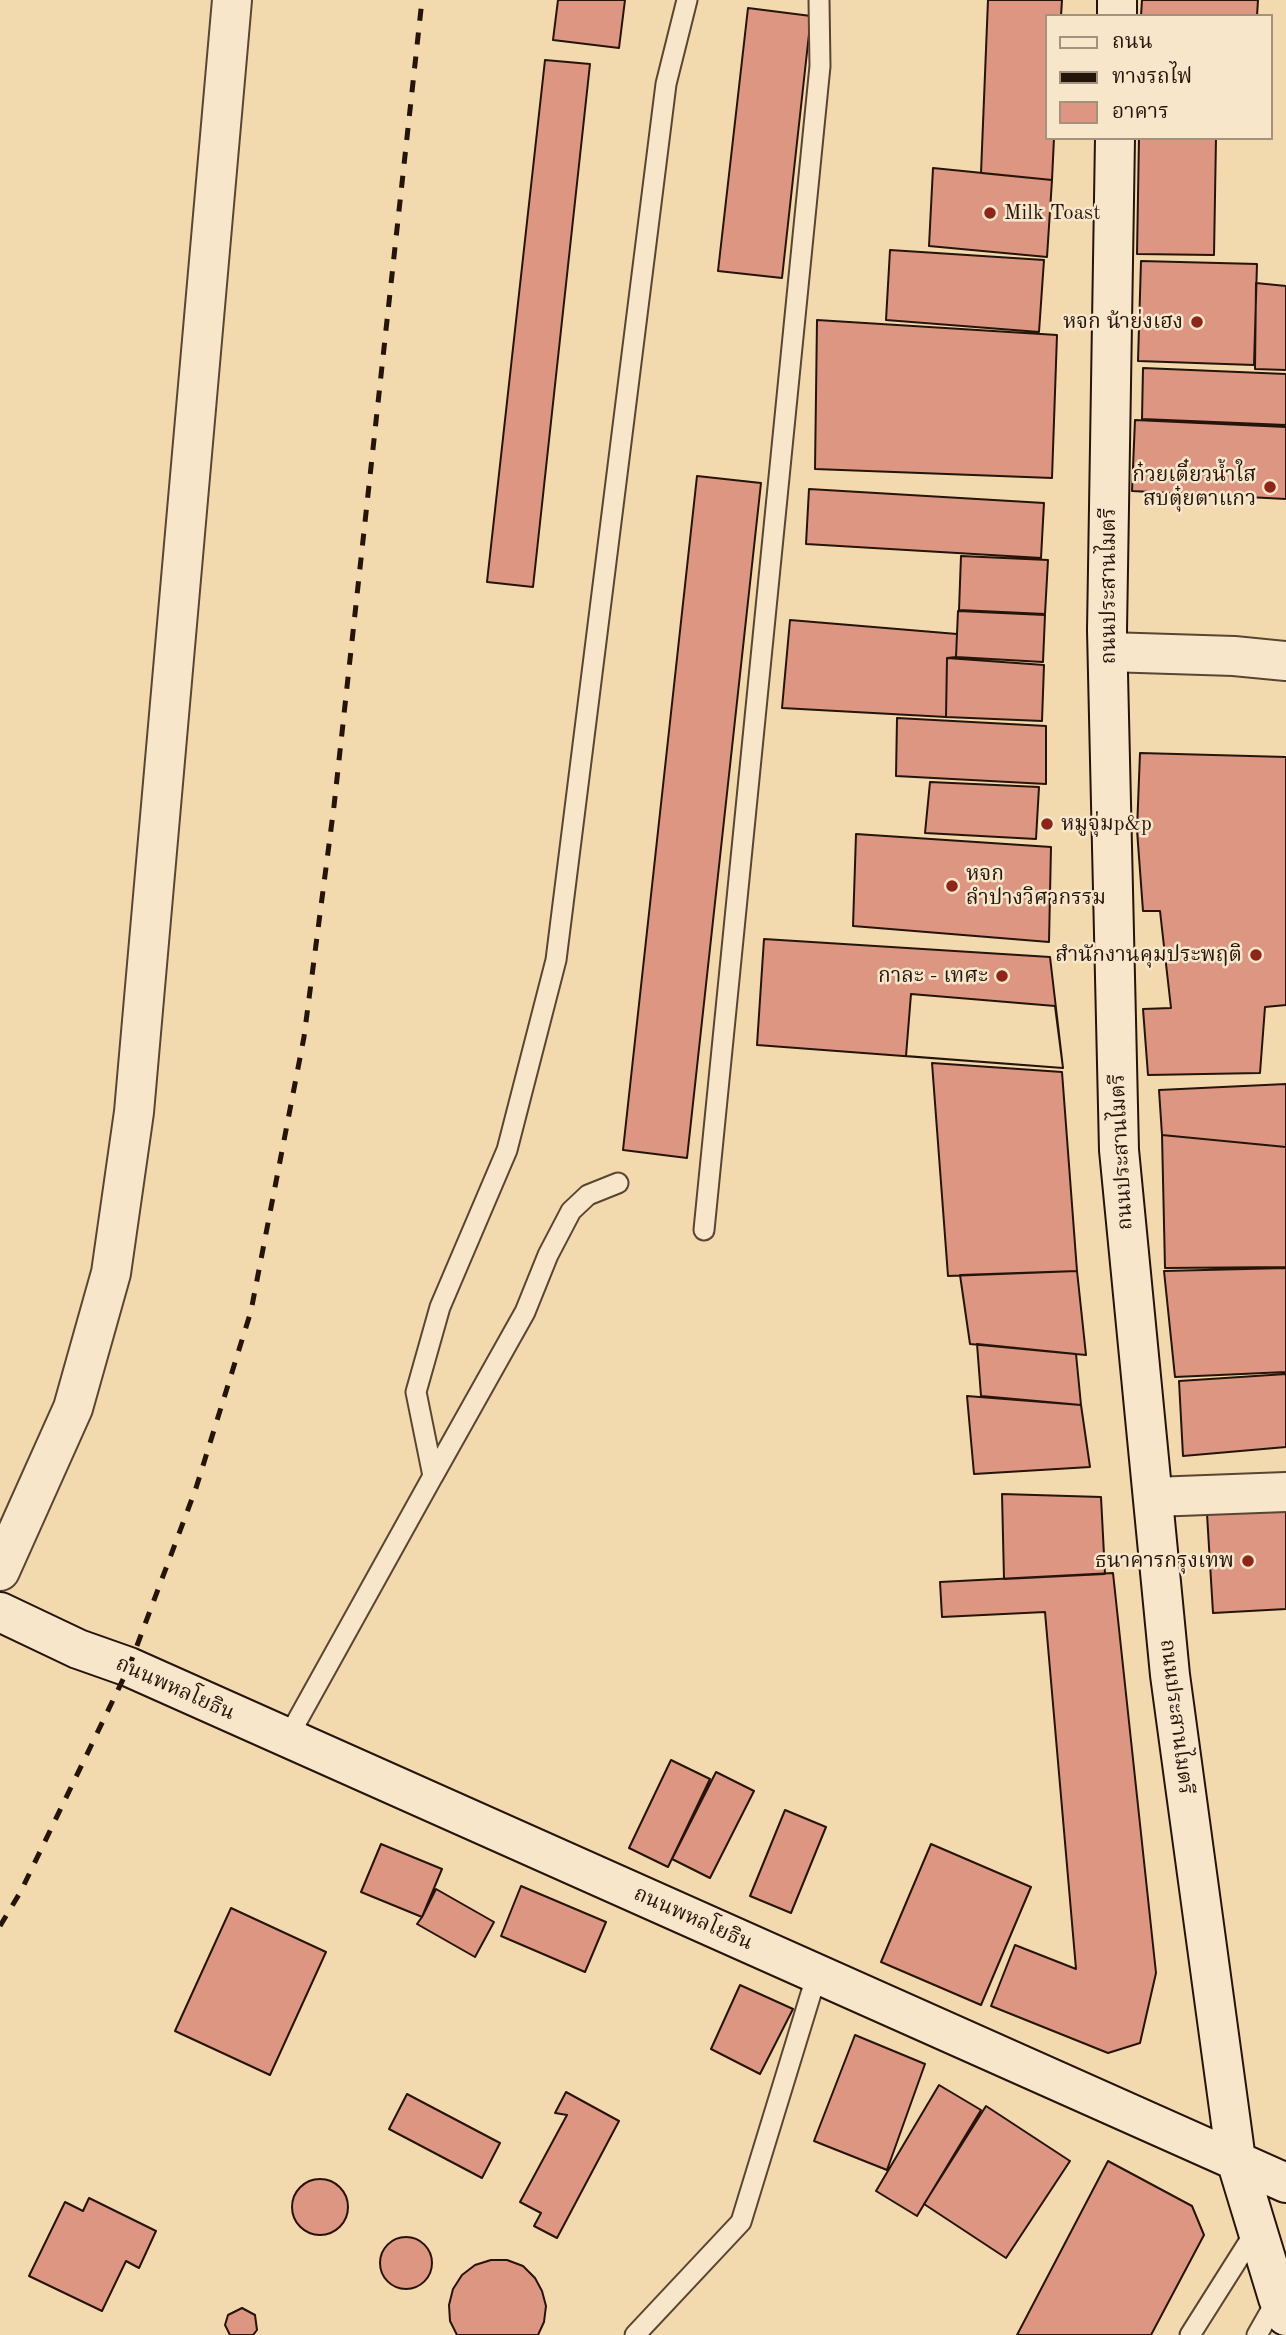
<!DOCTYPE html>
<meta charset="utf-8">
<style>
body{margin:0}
#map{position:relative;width:1286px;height:2335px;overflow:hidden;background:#f3d9ae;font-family:"Old Standard TT","Noto Serif Thai",serif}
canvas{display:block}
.legend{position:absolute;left:1045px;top:14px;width:228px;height:126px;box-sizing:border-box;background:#f7e6ca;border:2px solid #a3927d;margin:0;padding:9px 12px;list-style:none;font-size:21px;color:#251409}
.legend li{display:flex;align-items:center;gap:14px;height:35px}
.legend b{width:35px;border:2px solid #a3927d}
</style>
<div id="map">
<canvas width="1286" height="2335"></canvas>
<ul class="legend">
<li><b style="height:9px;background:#f7e6ca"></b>ถนน</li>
<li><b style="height:9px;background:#251409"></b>ทางรถไฟ</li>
<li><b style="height:19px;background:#dc9681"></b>อาคาร</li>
</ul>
</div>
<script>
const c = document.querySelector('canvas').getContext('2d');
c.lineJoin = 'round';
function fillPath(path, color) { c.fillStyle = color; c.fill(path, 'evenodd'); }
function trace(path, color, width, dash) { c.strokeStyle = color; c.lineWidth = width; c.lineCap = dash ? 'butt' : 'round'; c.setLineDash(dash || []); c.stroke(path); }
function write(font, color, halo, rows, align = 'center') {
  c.font = font + ' "Old Standard TT","Noto Serif Thai",serif'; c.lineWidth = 5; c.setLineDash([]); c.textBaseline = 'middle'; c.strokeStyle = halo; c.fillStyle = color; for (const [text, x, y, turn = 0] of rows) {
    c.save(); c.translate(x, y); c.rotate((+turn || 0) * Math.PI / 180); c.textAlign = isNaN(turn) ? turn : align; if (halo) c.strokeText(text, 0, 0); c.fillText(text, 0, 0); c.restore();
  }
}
const building = new Path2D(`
 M558 0H625L619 48 553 40Z
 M988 0H1062L1061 16H1046V138H1054L1052 180 981 173Z
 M1142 0H1258L1257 16H1141Z
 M748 8 811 16 782 278 718 271Z
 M545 60 590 64 533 587 487 582Z
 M1139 138H1216L1214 255 1137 254Z
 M933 168 1052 180 1047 257 929 246Z
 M890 250 1044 260 1039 332 886 320Z
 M1141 261 1257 264 1254 365 1138 361Z
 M1256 283 1286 286V370L1255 369Z
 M817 320 1057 335 1052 478 815 469Z
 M1143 368 1286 374V425L1142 419Z
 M1135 420 1286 427V499L1132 491Z
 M697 476 761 483 687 1158 623 1150Z
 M809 489 1044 503 1041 558 806 544Z
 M961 556 1048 560 1045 614 959 610Z
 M958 611 1045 615 1043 662 956 657Z
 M790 620 957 634 956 657 947 658 946 717 782 708Z
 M947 658 1044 665 1042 721 946 717Z
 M897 718 1046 726V784L896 776Z
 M1140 753 1286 757V1005L1265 1007 1260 1073 1148 1075 1143 1009 1171 1008 1160 911H1143L1137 830Z
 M930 782 1039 787 1036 839 925 833Z
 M856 834 1051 847 1049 942 853 926Z
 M764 939 1050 957 1063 1068 757 1045Z
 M911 994 1055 1006 1063 1068 906 1056Z
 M932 1063 1062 1072 1077 1271 948 1276Z
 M1286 1084V1147L1162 1135 1159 1090Z
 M1162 1135 1286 1147V1267L1165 1268Z
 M1286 1268V1372L1175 1377 1164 1271Z
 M1077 1271 1086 1355 970 1344 960 1275Z
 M977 1344 1076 1354 1081 1405 981 1396Z
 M1286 1374V1447L1183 1456 1179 1381Z
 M967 1396 1081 1405 1090 1467 974 1474Z
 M1002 1494 1101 1497 1105 1574 1004 1579Z
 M1286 1509V1609L1213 1613 1207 1514Z
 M1113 1573 1156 1973 1140 2043 1108 2053 991 2006 1015 1945 1076 1969 1045 1612 942 1617 940 1582Z
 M671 1760 710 1779 668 1867 629 1848Z
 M716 1772 754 1791 710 1878 672 1859Z
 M785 1810 826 1827 791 1913 750 1896Z
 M381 1844 442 1869 422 1917 361 1892Z
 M931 1844 1031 1887 981 2005 881 1962Z
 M521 1886 606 1922 585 1972 501 1936Z
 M436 1889 494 1922 475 1957 417 1924 422 1917Z
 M231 1908 326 1952 270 2075 175 2031Z
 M740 1985 793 2009 760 2074 711 2049Z
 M855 2035 925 2064 887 2170 814 2141Z
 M939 2085 981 2110 917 2216 876 2191Z
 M566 2092 619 2121 557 2238 534 2226 541 2213 520 2202 567 2115 555 2113Z
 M407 2094 500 2143 482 2178 389 2129Z
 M986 2106 1070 2161 1006 2258 924 2204Z
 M1108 2161 1192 2206 1204 2235 1151 2335H1017Z
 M292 2207a28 28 0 1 1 56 0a28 28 0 1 1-56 0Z
 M89 2198 156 2231 139 2268 126 2261 102 2311 29 2276 65 2202 83 2211Z
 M380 2263a26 26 0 1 1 52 0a26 26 0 1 1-52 0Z
 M491 2260H507L523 2266 535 2278 542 2291 546 2306 544 2322 538 2335H457L450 2321 449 2305 453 2289 462 2275 475 2265Z
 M242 2308 255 2315 257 2330 253 2335H230L225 2325 228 2315Z`);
fillPath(building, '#dc9681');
trace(building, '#251409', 2);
const lane = new Path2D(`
 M704 1230 820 66 819 0
 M433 1476 525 1312 548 1255 571 1211 588 1195 618 1183
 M287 1739 433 1476 416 1392 440 1307 507 1150 556 960 666 84 687 0
 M635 2335 741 2222 817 1974
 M1190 2335 1257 2229
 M1257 2335 1278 2298`);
const street = new Path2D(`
 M1108 652 1234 656 1286 661
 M1153 1497 1286 1492
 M0 1571 73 1408 111 1273 134 1112 232 0`);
const secondary = new Path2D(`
 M1117 16V0
 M1115 138 1107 630 1119 1150 1170 1675 1236 2160 1278 2298 1286 2316
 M0 1612 78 1649 129 1667 1286 2183`);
trace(lane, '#584532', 23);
trace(street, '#584532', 42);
trace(secondary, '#251409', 42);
trace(lane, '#f7e6ca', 19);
trace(street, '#f7e6ca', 38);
trace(secondary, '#f7e6ca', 38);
trace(new Path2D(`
 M0 1926 21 1891 129 1667 196 1488 251 1311 304 1037 334 806 422 0`), '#251409', 5, [12, 12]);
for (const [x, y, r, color] of [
 [990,213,7,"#8f2418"],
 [1197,322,7,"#8f2418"],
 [1270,487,7,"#8f2418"],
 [1047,824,7,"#8f2418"],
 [952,886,7,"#8f2418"],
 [1256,955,7,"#8f2418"],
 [1002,976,7,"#8f2418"],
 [1248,1561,7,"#8f2418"]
]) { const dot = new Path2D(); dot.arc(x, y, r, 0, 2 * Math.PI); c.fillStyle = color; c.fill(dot); trace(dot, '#f7e6ca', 2.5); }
write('21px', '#251409', '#f7e6ca', [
 ["Milk Toast",1004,213,"left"],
 ["หจก น้าย่งเฮง",1183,322],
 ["ก๋วยเตี๋ยวน้ำใส",1256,475],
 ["สบตุ๋ยตาแกว",1256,499],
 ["หมูจุ่มp&p",1061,824,"left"],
 ["หจก",966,874,"left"],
 ["ลำปางวิศวกรรม",966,898,"left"],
 ["สำนักงานคุมประพฤติ",1242,955],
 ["กาละ - เทศะ",988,976],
 ["ธนาคารกรุงเทพ",1234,1561]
], 'right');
write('21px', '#251409', '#f7e6ca', [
 ["ถนนประสานไมตรี",1109,586,-90],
 ["ถนนประสานไมตรี",1122,1152,-93],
 ["ถนนพหลโยธิน",175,1689,24],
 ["ถนนประสานไมตรี",1176,1717,83],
 ["ถนนพหลโยธิน",693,1919,24]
]);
</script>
